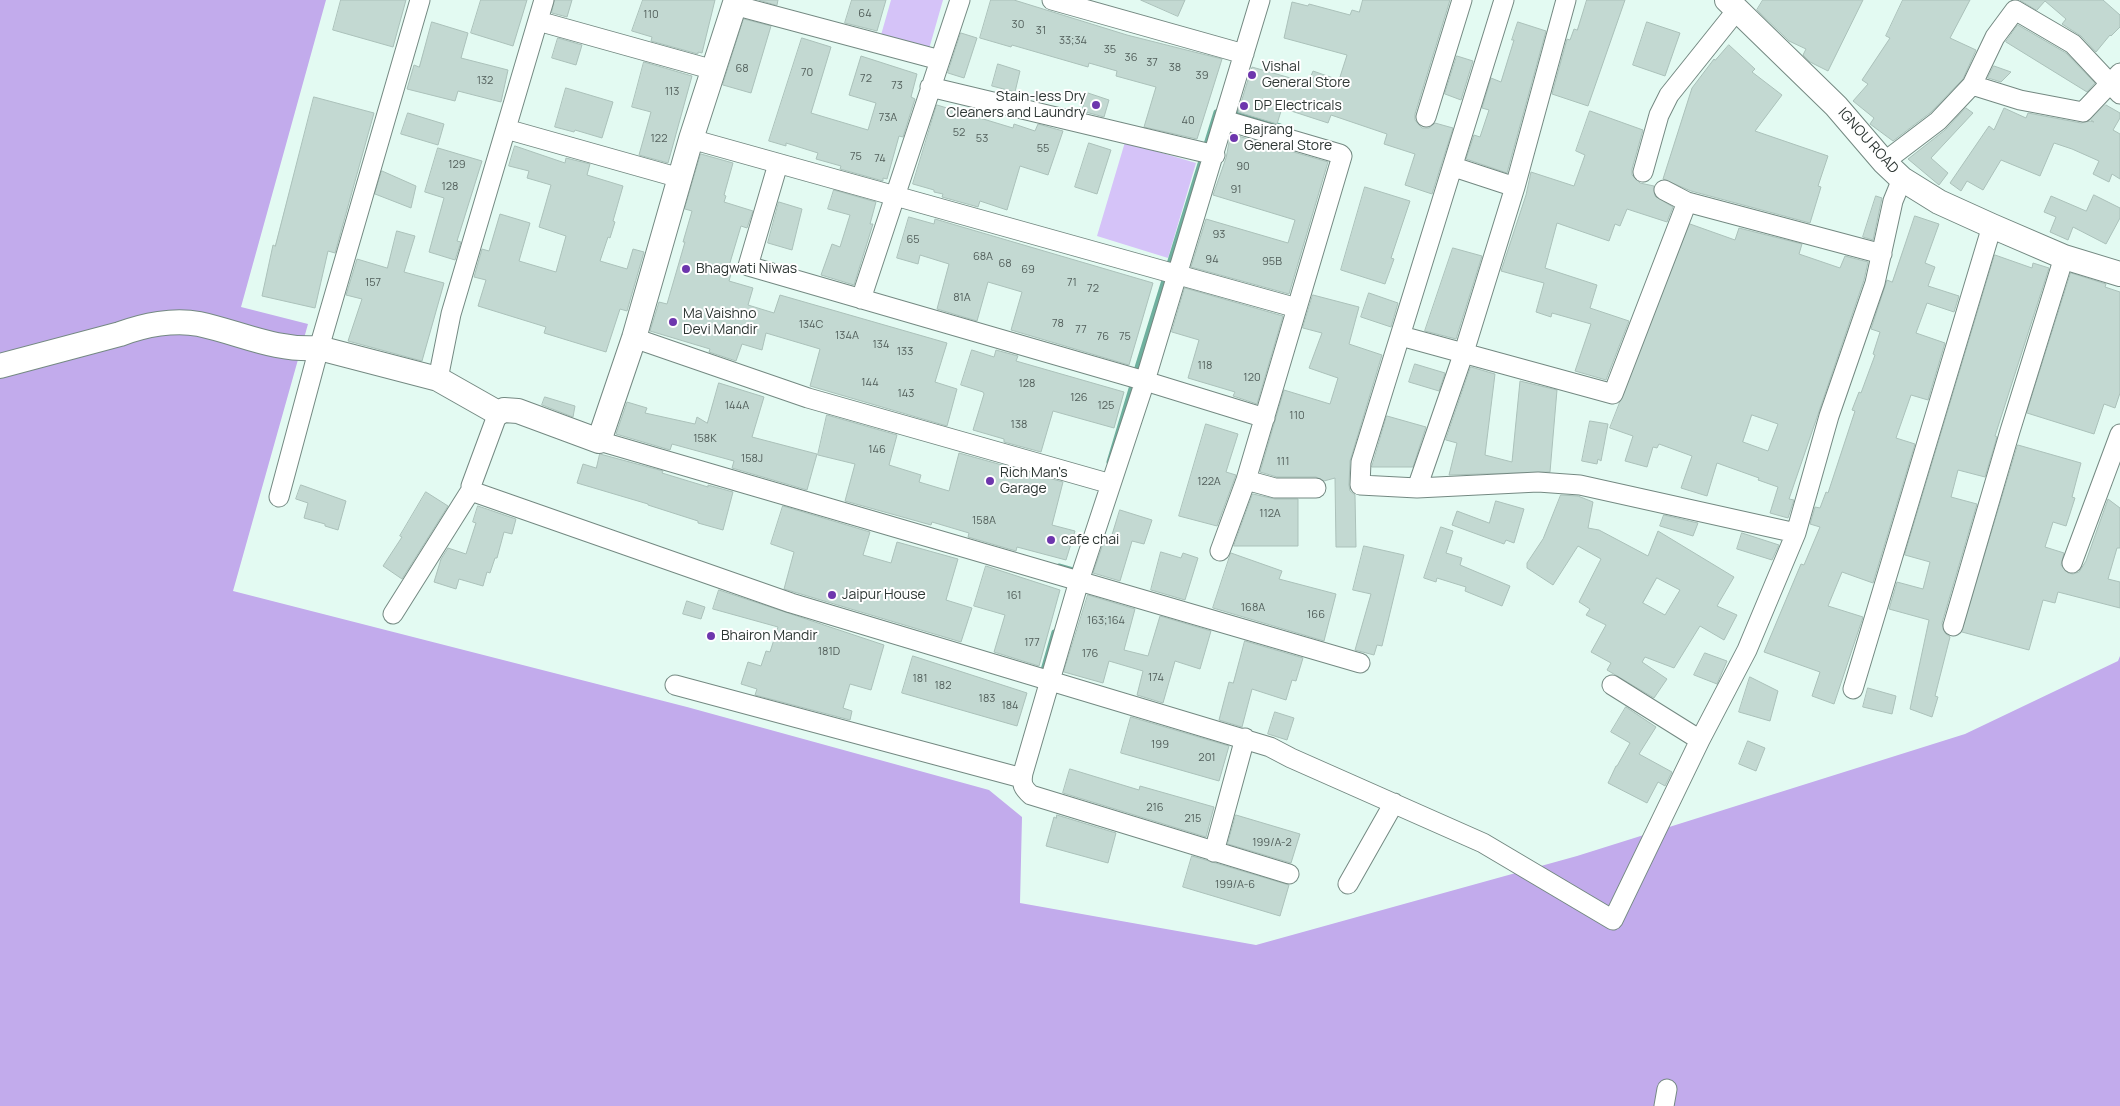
<!DOCTYPE html>
<style>
body{margin:0}
canvas{display:block;background:#e3faf2}
</style>
<canvas width="2120" height="1106"></canvas>
<script>
const c = document.querySelector('canvas').getContext('2d');
c.lineJoin = 'round';
function fillPath(path, color) { c.fillStyle = color; c.fill(path, 'evenodd'); }
function trace(path, color, width, dash) { c.strokeStyle = color; c.lineWidth = width; c.lineCap = dash ? 'butt' : 'round'; c.setLineDash(dash || []); c.stroke(path); }
function write(font, color, halo, rows, align = 'center') {
  c.font = font + ' Manrope,sans-serif'; c.lineWidth = 4; c.setLineDash([]); c.textBaseline = 'middle'; c.strokeStyle = halo; c.fillStyle = color; for (const [text, x, y, turn = 0] of rows) {
    c.save(); c.translate(x, y); c.rotate((+turn || 0) * Math.PI / 180); c.textAlign = isNaN(turn) ? turn : align; if (halo) c.strokeText(text, 0, 0); c.fillText(text, 0, 0); c.restore();
  }
}
fillPath(new Path2D(`
 M891 0H943L929 49 881 35Z
 M1125 142 1196 163 1168 258 1097 236Z`), '#d5c3f8');
fillPath(new Path2D(`
 M0 0H326L241 307 308 324 233 591 687 707 989 790 1022 817 1020 903 1256 945 1577 856 1965 734 2118 661 2120 656V1106H0Z`), '#c2abec');
trace(new Path2D(`
 M1234 112 1280 126
 M1135 374 1216 112
 M1109 462 1133 382
 M1059 566 1073 570
 M1043 670 1054 632`), '#6eb09e', 5);
const building = new Path2D(`
 M341 0H406L393 47 333 30Z
 M481 0H527L513 46 471 33Z
 M555 0H572L567 17 552 13Z
 M643 0H715L702 53 698 52V54L651 41 652 37 632 31Z
 M759 0H778L777 5Z
 M852 0H886L877 31 845 23Z
 M991 0H1014L1127 35 1222 59 1197 139 1144 127 1156 87 1116 76 1117 71 1089 63 1088 67 1012 45 1011 47 980 38Z
 M1141 0H1185L1178 16Z
 M1363 0H1450L1415 114V120L1422 128H1429L1435 123 1453 128 1432 194 1405 185 1415 154 1384 144 1387 134 1331 115 1328 123 1282 108 1277 124 1238 112 1252 67 1308 83 1313 71 1339 80 1347 55 1284 38 1292 2 1308 6 1309 4 1350 15 1352 10 1359 12Z
 M1587 0H1625L1588 106 1552 94 1567 39 1570 40 1574 29 1577 30Z
 M1763 0H1863L1828 71 1810 62 1803 55 1806 49 1789 41 1757 10Z
 M1903 0H1970L1950 38 1976 50 1963 79 1930 113 1893 141 1870 124 1874 118 1853 101 1868 84 1862 80 1890 38 1886 36Z
 M2020 0H2103L2120 15V27L2111 36 2110 35 2096 52 2081 36 2062 24 2066 19 2045 1 2037 10Z
 M744 19 771 26 751 93 723 85Z
 M432 22 468 33 461 58 508 70 501 102 458 91 455 101 407 89 414 65 419 67Z
 M1518 22 1546 31 1507 173 1466 159 1474 135 1480 137 1489 110 1482 108 1491 78 1501 82 1514 40H1512Z
 M1647 22 1680 33 1665 76 1633 65Z
 M2018 25 2066 53 2095 83 2087 92 2006 42Z
 M961 33 977 38 964 78 948 73Z
 M558 38 582 45 576 65 552 58Z
 M802 38 831 47 811 113 868 130 876 103 849 95 861 56 917 74 911 97 915 99 903 137 899 136 887 179 883 178V181L840 169 841 166 816 159 818 153 786 143V146L769 141Z
 M1729 45 1755 69 1752 72 1782 95 1755 131 1828 156 1818 186 1821 187 1810 223 1691 191 1663 179 1692 88 1714 59 1715 60Z
 M1457 56 1473 61 1461 100 1445 94Z
 M644 62 692 76 668 163 639 155 651 112 632 107Z
 M998 64 1020 71 1015 92 992 86Z
 M1994 66 2011 72 2001 82 1988 78Z
 M566 88 613 102 602 138 575 130 574 132 555 127Z
 M1088 93 1109 100 1104 117 1082 111Z
 M314 97 374 113 335 253 328 251 315 308 262 296 273 245 275 246Z
 M937 105 1013 128 1014 124 1035 131 1038 124 1063 131 1048 175 1020 166 1007 210 980 201 978 207 942 197 943 194 934 192V190L913 184Z
 M2106 105 2120 113V118L2113 130 2120 134V179L2112 174 2109 182 2093 174 2099 161 2072 149 2054 143 2040 176 2001 160 1983 190 1967 181 1961 191 1950 183 1989 126 1994 130 2004 108 2026 118 2028 113 2081 123 2090 121 2094 122 2091 120Z
 M1966 108 1973 113 1931 158 1948 173 1939 185 1908 159 1945 130Z
 M1590 111 1643 130 1632 169V175L1640 183 1654 186 1655 196 1673 207 1667 222 1627 209 1620 226 1615 224 1609 241 1557 223 1545 268 1597 285 1590 308 1629 321 1606 380 1575 371 1591 324 1552 313 1551 317 1536 312 1544 283 1501 271 1526 195 1531 172 1574 186 1585 155 1576 151Z
 M408 113 444 124 438 145 401 134Z
 M1231 134 1328 162 1289 294 1191 267 1206 219 1288 243 1295 220 1213 195 1226 158Z
 M1089 143 1111 150 1097 194 1075 187Z
 M515 146 565 163 566 158 590 164 587 175 623 186 613 221 615 222 610 238 608 237 600 261 627 269 633 249 644 252 627 311 620 309 606 352 544 333 546 327 478 306 486 280 474 277 482 249 489 251 500 214 530 223 519 261 556 272 566 236 539 227 551 185 527 178 529 171 509 166Z
 M438 148 482 161 457 241 461 242 455 260 429 252 444 198 425 192Z
 M701 154 733 163 724 195 726 196 724 202 753 211 747 228 741 226 729 266 733 267 729 281 753 288 748 305 774 313 780 295 947 343 935 382 957 389 947 426 810 386 820 349 766 333 762 350 742 344 736 361 709 352 710 349 650 331 659 302 667 304 685 242H683L692 211 685 209Z
 M382 171 416 186 411 208 375 194Z
 M1365 187 1410 201 1391 258 1394 259 1385 284 1341 270Z
 M834 190 876 202 870 224H873L854 285 821 275 832 244 840 247 850 215 828 209Z
 M2094 195 2120 208V218L2106 244 2073 227 2068 240 2050 232 2056 217 2044 212 2051 196 2086 211Z
 M1876 196 1882 198 1873 240 1863 237Z
 M779 202 802 209 792 250 768 243Z
 M1915 216 1939 224 1925 263 1935 267 1928 286 1959 296 1954 312 1927 303 1916 333 1945 343 1928 400 1911 395 1896 438 1915 444 1873 583 1842 572 1828 606 1863 617 1834 704 1812 696 1820 672 1764 652 1801 564 1804 565 1820 527 1810 524 1815 507 1820 508 1826 492 1828 493 1855 411 1852 410 1859 392 1861 393 1875 355 1873 354 1880 332 1871 329 1887 280 1892 282Z
 M909 217 934 224 935 219 1153 283 1129 365 1011 330 1022 292 988 282 977 321 937 309 949 264 920 255 918 264 897 258Z
 M1690 224 1735 240 1739 228 1802 244 1799 254 1840 268 1845 256 1868 262 1864 280 1789 499 1794 500 1788 518 1770 513 1778 487 1758 480 1759 478 1717 463 1707 496 1681 488 1692 456 1659 444 1657 448 1653 447 1647 467 1625 461 1633 436 1610 428ZM1752 415 1778 424 1768 451 1743 442Z
 M397 231 415 236 404 272 444 283 422 361 348 341 362 299 346 295 357 259 387 268Z
 M1453 248 1482 256 1456 339 1425 331Z
 M1995 255 2032 268 2033 263 2049 268 1995 436 1997 437 1985 477 1958 470 1951 497 1977 504 1942 623 1945 633 1950 637 1935 696 1938 697 1932 717 1910 709 1929 620 1889 609 1897 582 1923 589 1930 562 1905 555Z
 M2071 273 2106 284 2105 287 2120 292V393L2115 408 2104 404 2094 434 2027 413Z
 M1185 288 1283 316 1257 404 1233 396 1235 392 1188 378 1199 340 1172 332Z
 M1369 293 1398 303 1391 327 1361 317Z
 M1313 295 1359 307 1349 344 1382 355 1350 461 1349 485 1350 491 1355 495 1356 547H1336L1335 478 1324 481 1316 477H1277L1260 472 1284 390 1330 404 1338 378 1309 368 1322 333 1303 328Z
 M972 350 994 357 996 350 1018 356 1016 361 1124 392 1114 428 1053 411 1041 452 1004 442V439L973 430 984 394 983 392 961 385Z
 M1415 364 1445 373 1439 391 1409 382Z
 M1471 367 1495 374 1485 455 1512 462 1520 381 1557 390 1550 472 1449 475 1457 443 1446 440Z
 M719 383 764 397 752 437 817 454 807 490 732 468 734 461 672 444 670 450 616 434 627 402 647 408 645 413 695 424 697 417 707 423Z
 M545 397 575 406 573 417 542 405Z
 M827 415 897 435 889 465 921 475 919 482 949 491 959 453 1063 482 1052 525 1075 531 1066 560 1017 547 1016 551 968 537 969 533 932 522 931 525 845 501 855 464 818 455Z
 M1387 416 1426 427 1413 467H1372Z
 M1590 421 1608 424 1601 461 1598 459 1597 464 1582 461Z
 M1206 424 1238 434 1226 472 1236 475 1217 526 1179 516Z
 M2018 445 2081 463 2072 497 2075 498 2066 526 2053 522 2045 547 2064 553 2061 565 2068 573 2073 574 2079 572 2086 561 2108 499 2120 508V548H2117L2108 579 2120 582V608L2058 592 2055 603 2043 600 2029 650 1962 632Z
 M600 454 663 471 662 473 708 487V485L733 492 723 530 698 523V521L648 505V504L577 483 583 464 596 468Z
 M301 485 346 501 338 530 325 526V524L304 518 308 503 296 499Z
 M426 492 448 506 402 579 383 566 402 537 400 536Z
 M1253 494 1275 499H1298V546H1234Z
 M1561 495 1578 496 1593 502 1588 528 1599 530 1648 556 1658 531 1734 577 1717 606 1737 615 1724 640 1700 626 1674 668 1645 657 1642 662 1667 679 1654 698 1607 670 1611 663 1591 652 1606 625 1586 615 1590 609 1579 602 1601 559 1578 546 1553 585 1527 568V563L1543 539ZM1657 578 1680 590 1665 615 1643 603Z
 M1496 501 1524 509 1514 543 1506 540 1504 544 1452 525 1457 511 1489 523Z
 M478 506 516 519 512 534 504 532 497 558H495L490 573 487 572 483 586 459 579 456 589 434 582 441 559 448 548 466 554 476 523 473 522Z
 M783 506 870 532 863 555 891 563 897 542 958 559 946 600 972 608 961 642 784 589 794 552 771 544Z
 M1120 510 1152 520 1144 544 1132 541 1120 581 1093 573 1105 538 1110 540Z
 M1664 515 1698 523 1693 536 1660 526Z
 M1441 527 1453 531 1446 553 1462 558 1460 565 1510 586 1502 606 1465 591 1466 587 1437 578 1436 582 1424 578Z
 M1742 533 1779 545 1772 560 1737 549Z
 M1364 546 1404 555 1382 646 1377 645 1374 655 1355 650 1371 594 1353 590Z
 M1161 552 1181 558 1183 553 1198 558 1185 600 1151 590Z
 M1231 553 1282 571 1279 579 1336 594 1324 641 1213 608Z
 M986 566 1060 590 1039 666 994 652 1005 615 974 606Z
 M719 590 884 645 871 690 850 684 843 708 852 711 850 720 755 695 757 689 741 684 748 662 761 666 766 651 770 652 778 627 713 609Z
 M1088 595 1135 609 1124 650 1148 656 1160 616 1211 631 1200 669 1175 661 1163 703 1137 695 1143 671 1109 661 1103 683 1064 672Z
 M687 601 705 607 701 619 683 614Z
 M1245 641 1303 658 1296 681 1292 680 1286 700 1252 689 1242 727 1219 720 1229 682 1233 683Z
 M1705 653 1727 661 1717 684 1694 675Z
 M913 656 1027 693 1017 726 902 693Z
 M1750 677 1778 691 1770 721 1739 712Z
 M1868 688 1896 696 1892 714 1863 707Z
 M1626 707 1656 727 1639 754 1672 772 1665 786 1658 782 1647 803 1608 783 1616 766H1617L1630 743 1611 732Z
 M1275 712 1294 718 1287 740 1268 734Z
 M1131 717 1229 746 1219 781 1121 753Z
 M1748 741 1765 748 1756 771 1739 764Z
 M1070 769 1139 790 1140 786 1214 807 1206 837 1063 793Z
 M1057 815 1116 833 1108 863 1046 846 1054 817 1056 818Z
 M1236 815 1300 834 1291 863 1228 844Z
 M1192 856 1289 885 1280 916 1183 887Z`);
fillPath(building, '#c3d9d2');
trace(building, '#abc1ba', 1);
const minor = new Path2D(`
 M1052 0 1244 54
 M1260 0 1145 381 1079 581 1023 773C1021 784 1023 788 1031 795L1289 874
 M1504 0 1361 462 1360 485 1417 488 1538 482 1580 485 1796 533
 M734 5 940 60
 M538 21 714 70
 M1972 85 2020 100 2083 112 2120 73
 M930 87 1215 155
 M1426 117 1462 0
 M506 129 680 178
 M691 139 1297 308
 M1884 162 1938 121 1972 85 1995 37 2015 10 2073 44 2120 94
 M778 164 748 266 1145 381 1265 418
 M1454 167 1515 187
 M1643 172 1659 115 1669 95 1737 10
 M1664 190 1687 202
 M861 299 960 0
 M1401 336 1613 394 1687 202 1882 254
 M634 338 808 398 1111 484
 M438 379 451 314 544 0
 M498 413 471 486 474 492 791 603 1270 747 1291 758 1483 843 1613 920 1700 740 1747 650 1796 533 1829 416 1875 283 1893 201 1902 179
 M599 441 1360 663
 M1246 480 1275 488H1316
 M1417 488 1464 352 1515 187 1566 0
 M279 497 319 348 420 0
 M1220 551 1246 480 1342 156 1340 154 1224 120
 M2072 563 2120 434
 M393 614 471 490
 M1953 626 2010 431 2064 257
 M675 685 1022 778
 M1612 685 1700 740
 M1853 689 1992 226
 M1214 852 1245 738
 M1348 884 1394 803
 M1664 1106 1667 1089`);
const tertiary = new Path2D(`
 M1727 0 1836 106 1884 162 1902 179 1939 202 1992 226 2064 257 2120 274
 M0 366 120 334C144 325 174 319 199 324 241 333 274 351 319 348L438 379 498 413 504 410 518 411 599 441 634 338 691 139 736 0`);
trace(minor, '#748982', 21);
trace(tertiary, '#748982', 26);
trace(minor, '#fff', 19);
trace(tertiary, '#fff', 24);
for (const [x, y, r, color] of [
 [1252,75,5,"#6d36ad"],
 [1096,105,5,"#6d36ad"],
 [1244,106,5,"#6d36ad"],
 [1234,138,5,"#6d36ad"],
 [686,269,5,"#6d36ad"],
 [673,322,5,"#6d36ad"],
 [990,481,5,"#6d36ad"],
 [1051,540,5,"#6d36ad"],
 [832,595,5,"#6d36ad"],
 [711,636,5,"#6d36ad"]
]) { const dot = new Path2D(); dot.arc(x, y, r, 0, 2 * Math.PI); c.fillStyle = color; c.fill(dot); trace(dot, '#fff', 2); }
write('11px', '#53605c', null, [
 ["64",865,14],
 ["110",651,15],
 ["30",1018,25],
 ["31",1041,31],
 ["33;34",1073,41],
 ["35",1110,50],
 ["36",1131,58],
 ["37",1152,63],
 ["38",1175,68],
 ["68",742,69],
 ["70",807,73],
 ["39",1202,76],
 ["72",866,79],
 ["132",485,81],
 ["73",897,86],
 ["113",672,92],
 ["73A",888,118],
 ["40",1188,121],
 ["52",959,133],
 ["122",659,139],
 ["53",982,139],
 ["55",1043,149],
 ["75",856,157],
 ["74",880,159],
 ["129",457,165],
 ["90",1243,167],
 ["128",450,187],
 ["91",1236,190],
 ["93",1219,235],
 ["65",913,240],
 ["68A",983,257],
 ["94",1212,260],
 ["95B",1272,262],
 ["68",1005,264],
 ["69",1028,270],
 ["157",373,283],
 ["71",1072,283],
 ["72",1093,289],
 ["81A",962,298],
 ["78",1058,324],
 ["134C",811,325],
 ["77",1081,330],
 ["134A",847,336],
 ["76",1103,337],
 ["75",1125,337],
 ["134",881,345],
 ["133",905,352],
 ["118",1205,366],
 ["120",1252,378],
 ["144",870,383],
 ["128",1027,384],
 ["143",906,394],
 ["126",1079,398],
 ["144A",737,406],
 ["125",1106,406],
 ["110",1297,416],
 ["138",1019,425],
 ["158K",705,439],
 ["146",877,450],
 ["158J",752,459],
 ["111",1283,462],
 ["122A",1209,482],
 ["112A",1270,514],
 ["158A",984,521],
 ["161",1014,596],
 ["168A",1253,608],
 ["166",1316,615],
 ["163;164",1106,621],
 ["177",1032,643],
 ["181D",829,652],
 ["176",1090,654],
 ["174",1156,678],
 ["181",920,679],
 ["182",943,686],
 ["183",987,699],
 ["184",1010,706],
 ["199",1160,745],
 ["201",1207,758],
 ["216",1155,808],
 ["215",1193,819],
 ["199/A-2",1272,843],
 ["199/A-6",1235,885]
]);
write('14px', '#2e3734', '#fff', [
 ["Vishal",1262,67],
 ["General Store",1262,83],
 ["Stain-less Dry",1086,97,"right"],
 ["Cleaners and Laundry",1086,113,"right"],
 ["DP Electricals",1254,106],
 ["Bajrang",1244,130],
 ["General Store",1244,146],
 ["Bhagwati Niwas",696,269],
 ["Ma Vaishno",683,314],
 ["Devi Mandir",683,330],
 ["Rich Man's",1000,473],
 ["Garage",1000,489],
 ["cafe chai",1061,540],
 ["Jaipur House",842,595],
 ["Bhairon Mandir",721,636]
], 'left');
write('14px', '#2e3734', '#fff', [
 ["IGNOU ROAD",1868,141,48]
]);
</script>
